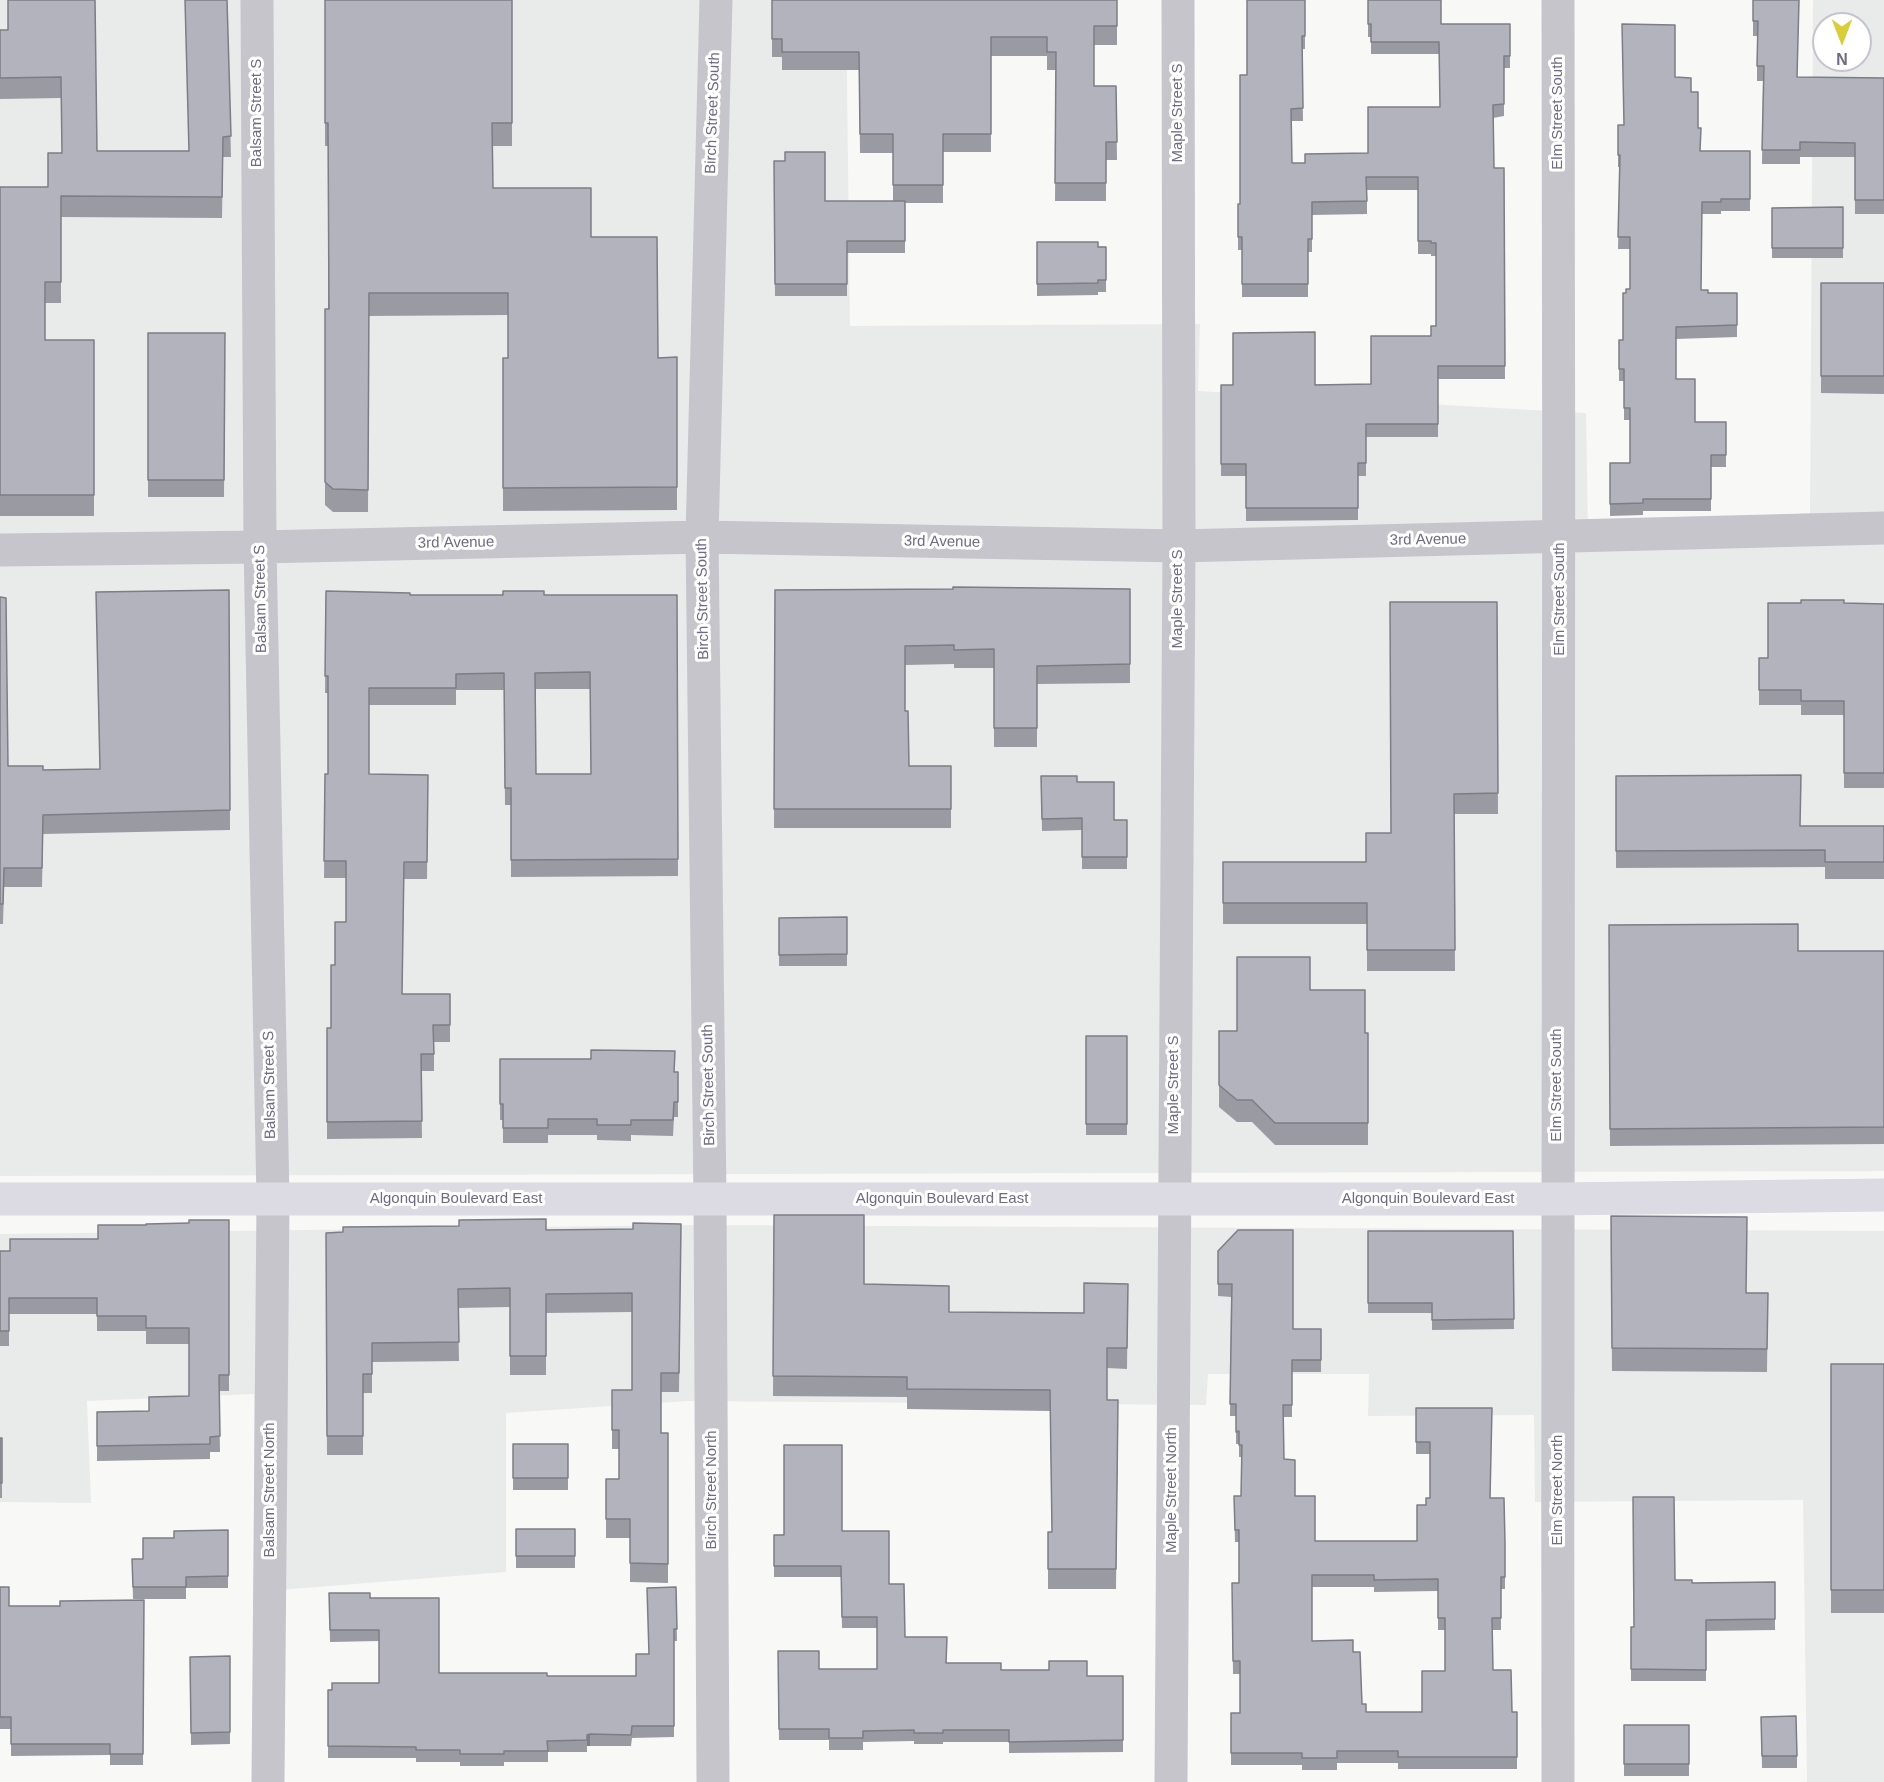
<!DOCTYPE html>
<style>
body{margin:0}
#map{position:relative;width:1884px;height:1782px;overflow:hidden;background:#f8f9f7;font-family:Arial,sans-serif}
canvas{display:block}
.north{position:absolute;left:1812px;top:12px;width:60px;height:60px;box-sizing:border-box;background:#fff;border:2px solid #c5c3cf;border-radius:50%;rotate:180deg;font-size:16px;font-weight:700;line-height:24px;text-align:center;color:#6e6a87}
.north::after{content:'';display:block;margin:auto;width:21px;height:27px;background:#dacd37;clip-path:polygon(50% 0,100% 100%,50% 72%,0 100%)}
</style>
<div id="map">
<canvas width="1884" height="1782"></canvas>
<div class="north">N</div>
</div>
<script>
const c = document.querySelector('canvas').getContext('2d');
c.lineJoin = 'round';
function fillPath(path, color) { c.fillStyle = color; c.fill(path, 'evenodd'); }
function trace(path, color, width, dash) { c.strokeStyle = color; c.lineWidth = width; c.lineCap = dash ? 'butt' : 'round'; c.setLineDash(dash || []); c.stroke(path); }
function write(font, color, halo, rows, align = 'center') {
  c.font = font + ' Arial,sans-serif'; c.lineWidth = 6; c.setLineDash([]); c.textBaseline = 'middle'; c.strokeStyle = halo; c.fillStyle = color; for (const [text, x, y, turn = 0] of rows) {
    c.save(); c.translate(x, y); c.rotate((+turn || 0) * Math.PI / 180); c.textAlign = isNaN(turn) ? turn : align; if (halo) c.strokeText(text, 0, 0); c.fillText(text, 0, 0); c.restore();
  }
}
fillPath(new Path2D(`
 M0 0H846L850 326 1200 324 1198 391 1586 413 1588 526 1810 513 1813 0H1884V1171L0 1176ZM1824 24H1860V60H1824Z
 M691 1225 1884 1231V1782H1807L1803 1500 1535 1502 1534 1415 1368 1416 1369 1374H1208L1206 1405 688 1401 506 1413V1572L254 1592V1394L87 1401 91 1503 0 1502V1234Z`), '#e9eaea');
trace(new Path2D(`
 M257 0 260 547 273 1199 268 1782
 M1558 0C1560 594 1557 1188 1558 1782
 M0 550 260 547 702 537 1179 546 1884 528
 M713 1782 710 1199 702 537 716 0
 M1171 1782 1179 546 1178 0`), '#c6c5cc', 33);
trace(new Path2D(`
 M0 1199H1557L1884 1195`), '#dcdae2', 33);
fillPath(new Path2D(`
 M95 0 97 151H189L185 0H227L231 157H223L222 218 61 217V303H45V340H94V516H0V187H48L62 153 61 98 0 99V30H8Z
 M325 0H512V146H492L493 188 591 237 658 358 677 357V510L503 511V358H508V315L369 316 368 512H333L325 505V309H328V146H325Z
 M772 0H1117V45H1094V86H1116L1117 160H1106V201H1055L1056 70H1047V56H991V152H943V203H905V253H847V296H775L774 161 825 201H893V153H860L859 70H782V57H772Z
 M1305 0V49H1302L1303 121H1291L1292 163H1305L1368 153 1440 107 1439 54H1371V37H1368V0L1441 24H1510V68H1504V116L1493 118 1494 168H1504L1505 379H1438V437H1366V476H1358V520L1246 521V476H1221V385L1371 384 1431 336 1436 326V256H1431V254H1418V190H1367V214L1312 215V252H1308V297H1242V250H1238V204H1240L1247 75Z
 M1753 0 1798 77 1884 78V214H1855V157H1800V164H1762L1763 81H1757V36H1753Z
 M1675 77 1691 92 1698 128 1700 151H1750V211H1721V214H1702L1701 290 1708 293H1737V337L1676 339V379L1695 422H1726V467H1711V511H1643V515L1610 516V463H1630V420H1624V381H1619V340H1623L1626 293 1630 289V249H1618L1620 167H1618V125H1624Z
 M1843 207V258H1772V208Z
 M1037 242 1106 247V292H1098V295L1037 296Z
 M1821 283H1884V394L1821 393Z
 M148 333H225L224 497H148Z
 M1130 589V683L1037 684V747H994V668H954V664L905 665V711L909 766H951V828H774L775 590Z
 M229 590 230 830 43 834 42 887H4L3 924H0V597L8 766 43 770 100 769 96 592Z
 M326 591 410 595H677L678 876 511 877V805H505L504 690H456V705H369V774L428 775 427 879H404L402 994H450V1042H434V1071H421L422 1138 327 1139V1028H331L335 965 346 922V878H324L325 774H328V693H325ZM536 689H590L591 774H536Z
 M1497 602 1498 814H1454L1455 971H1367V924H1223V862H1366L1391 833Z
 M1844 603 1884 604V788H1844V715H1801V705H1759V658H1768Z
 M1041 776 1077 782 1114 820H1127V869H1082V830L1042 831Z
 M1616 776 1801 826H1884V879H1825V867L1616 868Z
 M847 917V966H779V918Z
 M1609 925 1798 951H1884V1144L1610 1146Z
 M1310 990 1365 1033H1368V1145H1275L1252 1122H1237L1219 1107V1031H1237Z
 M1086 1036H1127V1135H1086Z
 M500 1059 678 1072V1117H674L673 1136 631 1135V1141L597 1140V1135H548V1143H503V1120H500Z
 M774 1215 864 1284 949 1312 1084 1313 1128 1284 1127 1369 1107 1368V1400L1118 1420 1116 1589H1048V1532H1052L1050 1411 907 1409V1397L773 1396Z
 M1611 1216 1746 1293H1768L1767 1372 1612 1371Z
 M229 1220V1391H219L220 1452H210V1459L97 1461V1412L149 1411 189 1396V1344H146V1331H97V1314H9V1346H0V1251H10L98 1239 146 1225Z
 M681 1224 679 1392H661V1433H668V1583L630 1582V1538H606V1479H619V1449H612V1390H632V1312L546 1313V1375H510V1307L458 1308 459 1361 372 1362V1393H363V1455H327L326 1233 633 1229Z
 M1368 1231H1513L1514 1329 1432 1330V1313H1368Z
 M1218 1251 1293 1329H1321V1372H1292V1417H1283L1284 1459 1295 1496 1315 1541H1417L1426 1505 1430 1498V1454H1416V1408L1490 1498 1505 1543V1589H1501V1630H1492L1493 1670 1512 1712H1517V1769H1398V1763H1337V1770H1302V1765H1231V1713H1240V1674H1233L1232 1595 1239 1583V1542H1235L1234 1496H1241L1242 1457H1239V1444H1236V1416H1230L1231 1297 1218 1296ZM1312 1587H1374V1592L1438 1591V1630H1445V1671L1422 1712H1366L1362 1704 1353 1652 1312 1641Z
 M1831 1364H1884V1613H1831Z
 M0 1438H2V1498H0Z
 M513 1444H568V1490H513Z
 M516 1529H575V1568H516Z
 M228 1530V1588H186V1599H133L132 1559H143L174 1538Z
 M842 1531 889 1584 905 1637 947 1663 1001 1670 1087 1676H1123V1752L1009 1753V1742H943V1744H914V1741L863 1742V1750H829V1740H779L778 1651 819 1669H877V1628H842L841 1577H774V1535Z
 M1675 1580 1692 1583 1775 1582V1630L1706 1631V1681H1631V1627H1634Z
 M0 1587 9 1606H60L144 1600 143 1765H110V1755L11 1756V1729H0Z
 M676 1587 677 1641H674V1737L632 1738 631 1746H587V1752H548V1762H504V1766H460V1762H416V1758H328V1690L379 1683V1641L330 1642 329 1593 370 1598 439 1673 547 1676H636L648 1654Z
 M230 1656V1744L191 1745 190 1657Z
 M1761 1717 1797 1756V1768H1762Z
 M1624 1725H1689V1776H1624Z`), '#9a9aa3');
fillPath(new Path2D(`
 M590 1734V1746H587V1735Z`), '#7d7d85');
const building = new Path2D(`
 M8 0H95L97 151H189L185 0H227L231 136 223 137 222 197 61 196V282H45V340H94V495H0V187H48V153H62L61 77 0 78V30H8Z
 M325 0H512V123H492L493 188H591V237H657L658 358 677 357V487L503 488V358H508V293H369L368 490 333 489 325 482V309H329L328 123H325Z
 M772 0H1117V26H1094V86H1116L1117 142H1106V183H1055L1056 52H1047V37H991V134H943V185H893V134H860L859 52H782V39H772Z
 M1247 0H1305V36H1302L1303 108 1291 109 1292 163H1305V154L1368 153V107H1440L1439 42H1371V24H1368V0H1441V24H1510V56H1504V104L1493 105 1494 168H1504L1505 366H1438V424H1366V463H1358V508H1246V464H1221V385H1233V333L1315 332V385L1371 384V336H1431V326H1436V243H1431V241H1418V177H1366L1367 201 1312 202V239H1308V284H1242V237H1238V204H1240V75H1247Z
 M1753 0H1799L1797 77 1884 78V200H1855V143L1800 142V150H1762L1764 66H1757L1758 21H1753Z
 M1622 24 1675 25V77L1691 78V92H1698V128H1701L1700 151H1750V199H1721V202H1702L1701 290H1708V293H1737V325L1676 327V379H1695V422H1726V455H1711V499H1643V503L1610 504V463H1630V408H1624V369H1619V340H1623V293H1626V289H1630V237H1618L1620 155H1618V125H1624Z
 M785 152H825V201H905V241H847V284H775L774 161H785Z
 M1843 207V248H1772V208Z
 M1037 242H1098V247H1106V280H1098V283L1037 284Z
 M1821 283H1884V376H1821Z
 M148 333H225L224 480H148Z
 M953 587 1130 589V664L1037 666V728H994V649L954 650V645L905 646V711H908L909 766H951V809H774L775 590 953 589Z
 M229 590 230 810 43 815 42 868H4L3 904H0V597L6 598 8 766H43V770L100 769 96 592Z
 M326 591 410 593V595H503V591H544V595H677L678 859 511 860V788H505L504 673 456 674V688H369V774L428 775 427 862H404L402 994H450V1025H433L434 1054H421L422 1121 327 1122V1028H331V965H335V922H346V861H324L325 774H328V676H325ZM590 672 591 774H536L535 673Z
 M1801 600H1844V603L1884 604V773H1844V701H1801V690H1759V658H1768V603H1801Z
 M1390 602H1497L1498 793 1454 794 1455 950H1367V903H1223V862H1366V833H1391Z
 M1801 775 1800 826H1884V862H1825V850L1616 851V776Z
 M1041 776H1077V782H1114V820H1127V857H1082V818L1042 819Z
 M847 917V954L779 955V918Z
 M1798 924V951H1884V1127L1610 1129 1609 925Z
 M1237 957H1310V990H1365V1033H1368V1123H1275L1252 1100H1237L1219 1085V1031H1237Z
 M1086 1036H1127V1124H1086Z
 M591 1050 675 1051 674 1072H678V1102H674L673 1120H631V1125H597V1119H548V1128H503V1104H500V1059H591Z
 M774 1215H864V1284L949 1286V1312L1084 1313V1283L1128 1284 1127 1348H1107V1400H1118L1116 1569H1048V1532H1052L1050 1390 907 1389V1377L773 1376Z
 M1611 1216 1747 1217 1746 1293H1768L1767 1349 1612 1348Z
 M546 1219V1230L633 1229V1223L681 1224 679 1373H661V1433H668V1564L630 1563V1519H606V1479H619V1430H612V1390H632V1293L546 1294V1356H510V1288L458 1289 459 1342 372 1343V1374H363V1436H327L326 1233 343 1232V1227L459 1226V1220Z
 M189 1220H229V1375H219L220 1436 210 1437V1444L97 1446V1412L149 1411V1397L189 1396V1328H146V1316H97V1298H9V1331H0V1251H10V1239H98V1225H146V1224L189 1223Z
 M1238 1230H1293V1329H1321V1360H1292V1405H1283L1284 1459 1295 1460V1496H1315V1541H1417V1505H1426V1498H1430V1442H1416V1408H1492L1490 1498H1504L1505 1543V1577H1501V1618H1492L1493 1670H1511L1512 1712H1517V1757H1398V1751H1337V1758H1302V1753H1231V1713H1240V1661H1233L1232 1583H1239V1530H1235L1234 1496H1241L1242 1445H1239V1431L1236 1432V1404H1230L1232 1284H1218V1251ZM1312 1575H1374V1580L1438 1579V1618H1445V1671H1422V1712H1366V1704H1362L1360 1652H1353V1640L1312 1641Z
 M1368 1231H1513L1514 1319 1432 1320V1303H1368Z
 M1831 1364H1884V1590H1831Z
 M0 1438H2V1483H0Z
 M513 1444H568V1478H513Z
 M784 1445H842V1531H889V1584H904L905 1637H947L946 1663H1001V1670H1049V1661H1087V1676H1123V1740L1009 1742V1730H943V1733H914V1730L863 1731V1738H829V1729H779L778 1651H819V1669H877V1617H842L841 1566H774V1535H784Z
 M1633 1497H1674L1675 1580H1692V1583L1775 1582V1619L1706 1620V1670L1631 1669V1627H1634Z
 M516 1529H575V1556H516Z
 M228 1530V1576L186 1577V1587H133L132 1559H143V1538H174V1531Z
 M0 1587H9V1606H60V1601L144 1600 143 1754H110V1744H11V1717H0Z
 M676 1587 677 1629H674V1726H632L631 1735 590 1734 587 1735V1740L547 1741 548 1751H504V1754H460V1750H416V1747L328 1746V1690H332V1683H379V1630H330L329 1593H370V1598H439V1673H547V1676H636V1654H649L647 1588Z
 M230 1656V1732L191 1733 190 1657Z
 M1796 1716 1797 1756H1762L1761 1717Z
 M1624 1725H1689V1764H1624Z`);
fillPath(building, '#b3b3be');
trace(building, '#7d7d85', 1.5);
write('15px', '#6e6a87', '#fff', [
 ["Balsam Street S",257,113,-90],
 ["Birch Street South",713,113,-88],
 ["Maple Street S",1178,113,-90],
 ["Elm Street South",1558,113,-90],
 ["3rd Avenue",1428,540,-1],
 ["3rd Avenue",942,542,1],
 ["3rd Avenue",456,543,-1],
 ["Balsam Street S",261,599,-91],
 ["Birch Street South",703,599,-91],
 ["Maple Street S",1178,599,-90],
 ["Elm Street South",1560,599,-90],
 ["Balsam Street S",270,1085,-91],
 ["Birch Street South",709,1085,-91],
 ["Maple Street S",1174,1085,-90],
 ["Elm Street South",1557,1085,-90],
 ["Algonquin Boulevard East",456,1199],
 ["Algonquin Boulevard East",942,1199],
 ["Algonquin Boulevard East",1428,1199],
 ["Balsam Street North",270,1490,-90],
 ["Birch Street North",712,1490,-90],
 ["Maple Street North",1172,1490,-90],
 ["Elm Street North",1558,1490,-90]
]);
</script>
